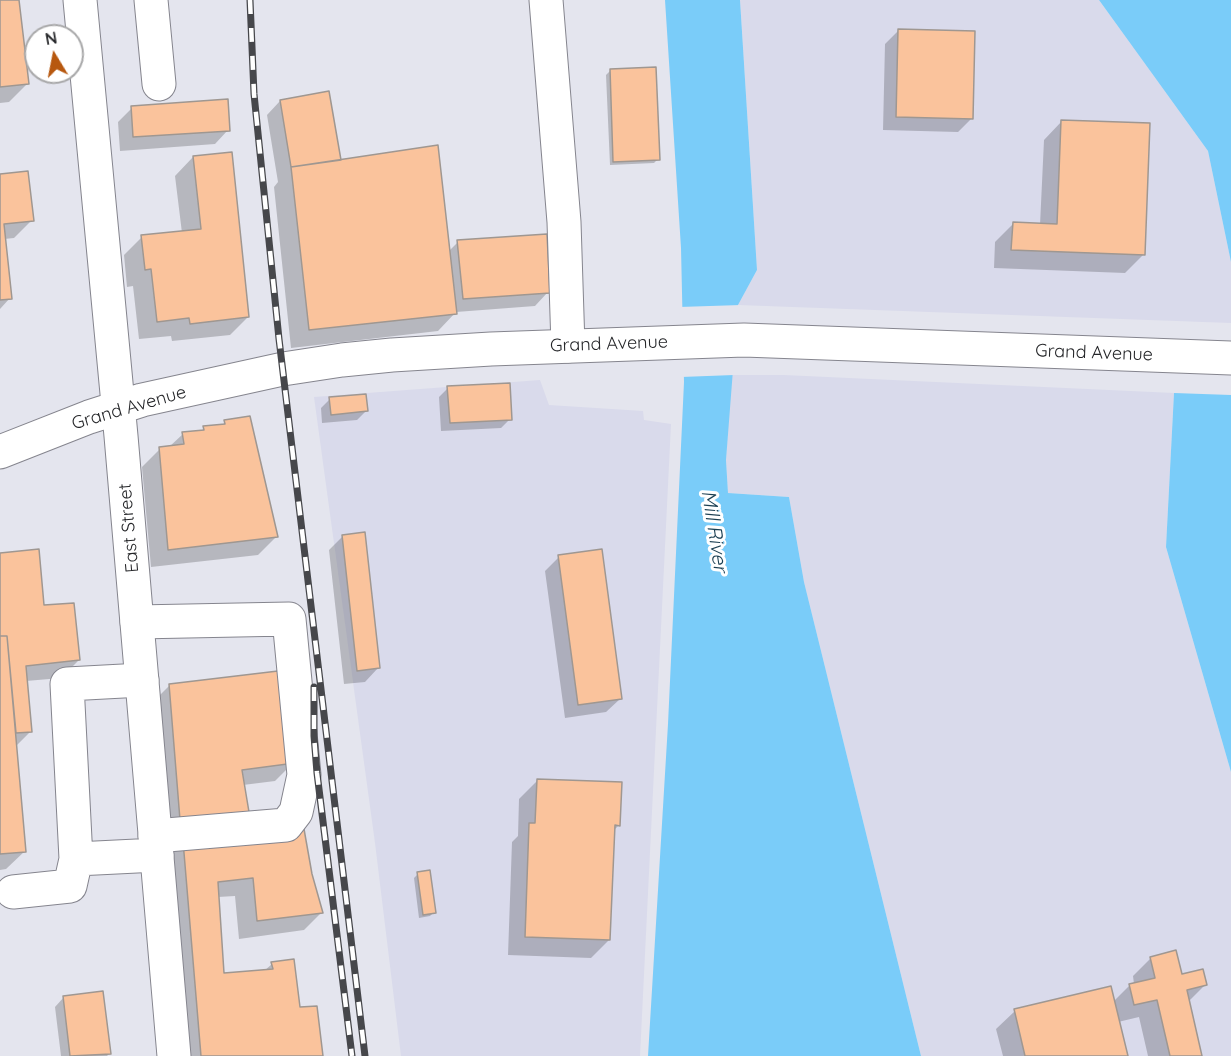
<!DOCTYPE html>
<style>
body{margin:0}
#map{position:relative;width:1231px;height:1056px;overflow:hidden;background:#e4e5ee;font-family:Quicksand,sans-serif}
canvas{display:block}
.north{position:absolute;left:24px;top:24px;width:60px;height:60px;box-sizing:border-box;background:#fff;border:2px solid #a8a8a9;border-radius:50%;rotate:350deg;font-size:16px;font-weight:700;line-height:24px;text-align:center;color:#252629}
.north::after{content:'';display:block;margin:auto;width:21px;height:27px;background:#b7580f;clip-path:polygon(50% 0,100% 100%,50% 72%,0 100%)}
</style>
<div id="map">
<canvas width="1231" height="1056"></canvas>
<div class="north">N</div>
</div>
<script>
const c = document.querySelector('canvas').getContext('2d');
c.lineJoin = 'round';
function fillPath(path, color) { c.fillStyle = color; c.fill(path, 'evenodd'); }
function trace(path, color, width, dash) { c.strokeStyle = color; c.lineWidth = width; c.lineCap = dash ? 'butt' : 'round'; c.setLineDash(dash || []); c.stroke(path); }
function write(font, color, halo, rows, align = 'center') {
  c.font = font + ' Quicksand,sans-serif'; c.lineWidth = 6; c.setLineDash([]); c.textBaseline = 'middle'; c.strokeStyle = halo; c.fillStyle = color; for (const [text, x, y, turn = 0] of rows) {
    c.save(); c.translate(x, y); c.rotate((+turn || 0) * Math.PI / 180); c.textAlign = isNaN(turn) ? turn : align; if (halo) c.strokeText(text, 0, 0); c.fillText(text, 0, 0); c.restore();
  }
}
fillPath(new Path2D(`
 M740 0H1099L1208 151 1231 262V323L738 305 757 270Z
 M731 375H784L1174 393 1166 547 1231 772V1056H921L804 582 789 497 728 493 726 460Z
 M540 380 549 405 643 411 644 420 671 424 640 1056H401L375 843 314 397Z`), '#d9daeb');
fillPath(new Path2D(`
 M665 0H740L757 270 738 305 726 460 728 493 789 497 804 582 921 1056H648L668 724 684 382 681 248Z
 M1099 0H1231V262L1208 151Z
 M1174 393 1231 395V772L1166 547Z`), '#7accf9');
fillPath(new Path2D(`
 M741 305 734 375 681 377 679 307Z`), '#e4e5ee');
fillPath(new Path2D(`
 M0 0H18L28 83 9 102 0 103Z
 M899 30 972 118 958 132 883 130 885 44Z
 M610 71 658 159 654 163 610 165 606 75Z
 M280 101 339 161 449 251 458 242 548 292 535 306 456 312 438 331 291 348 274 187 278 182 267 115Z
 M132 108 228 130 215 144 120 151 118 122Z
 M1062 121 1143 255 1125 273 994 268 995 242 1013 224 1040 225 1044 140Z
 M193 157 248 317 230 335 172 341 171 336 139 339 133 286 127 287 124 255 142 237 182 233 175 176Z
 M0 176 32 220 14 238 4 239 10 298 0 309Z
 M448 388 510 419 501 428 441 431 439 397Z
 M330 399 366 411 357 420 322 423 321 408Z
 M225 422 276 537 258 555 151 567 142 467 160 449 169 447 183 434 200 432 204 428 221 426Z
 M343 536 378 668 365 682 344 684 329 550Z
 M0 554 42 607 79 660 61 678 26 681 30 732 16 746 25 851 6 869 0 870Z
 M559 557 620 699 606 712 565 718 545 571Z
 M169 686 293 763 275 781 243 785 163 837 151 704Z
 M537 781 619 825 613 831 609 940 591 958 508 955 512 842 518 836 519 799Z
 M183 842 310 874 322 912 304 930 239 939 235 896 218 897 223 974 264 971 272 964 299 1009 322 1056H182L165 860Z
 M418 874 434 912 430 916 419 918 414 878Z
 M1151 958 1181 975 1206 984 1188 1002 1201 1056H1148L1139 1017 1118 1022 1126 1056H1003L996 1029 1015 1011 1113 1002 1130 985 1134 984 1133 976Z
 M64 997 109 1054 107 1056H61L55 1007Z`), '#0003');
const building = new Path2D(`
 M0 0H19L29 84 0 87Z
 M898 29 975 31 973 119 896 117Z
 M656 67 660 160 613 162 610 69Z
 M329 91 341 160 291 167 280 100Z
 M228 99 230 131 133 137 131 106Z
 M1061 120 1150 123 1145 255 1011 250 1013 222 1057 224Z
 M438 145 457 314 309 330 291 167Z
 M232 152 249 317 190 324 189 318 157 322 151 269 145 270 141 235 201 229 193 156Z
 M28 171 34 221 4 224 12 299 0 300V174Z
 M547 234 550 293 463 299 457 240Z
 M510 383 512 420 450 423 447 386Z
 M366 394 368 411 331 415 329 397Z
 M250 416 278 537 168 550 159 447 184 444 182 432 204 430 203 426 225 424 224 420Z
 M365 532 380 668 357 671 342 535Z
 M39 549 44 605 74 603 80 660 26 666 32 732 16 733 7 636H0V553Z
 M602 549 622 699 578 705 558 555Z
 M0 636H7L26 852 0 854Z
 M278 671 295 763 242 770 249 812 180 820 169 684Z
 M537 779 622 782 620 826 615 825 610 940 525 937 529 823H535Z
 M304 829 312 874 323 913 257 921 253 878 218 882 224 973 273 969 271 962 294 959 300 1007 317 1006 323 1056H201L183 841Z
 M430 870 436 913 423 915 417 872Z
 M1176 950 1182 974 1203 969 1207 985 1187 990 1202 1056H1170L1157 1000 1134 1005 1129 984 1155 978 1150 957Z
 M1111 986 1128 1056H1025L1014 1009Z
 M103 991 111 1054 70 1056 63 996Z`);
fillPath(building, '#fac39c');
trace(building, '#9f9791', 1.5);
const minor = new Path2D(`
 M151 0 159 84
 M546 0 564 222 568 346
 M137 622 289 619 304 775 296 812 286 825 155 836
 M76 859 157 855
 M13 892 70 886 76 859 67 684 142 680`);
const major = new Path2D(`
 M80 0 121 436 174 1056
 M0 452 89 417 142 400 283 369 342 360 392 355 491 349 744 340 1231 358`);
trace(minor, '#85858e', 35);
trace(major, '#85858e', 35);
trace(minor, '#fff', 33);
trace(major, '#fff', 33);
const rail = new Path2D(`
 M250 0 254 94 279 339 365 1056
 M314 687V736L317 773 352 1056`);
trace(rail, '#46474b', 7);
trace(rail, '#fff', 4.5, [14]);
write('18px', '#252629', '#fff', [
 ["Grand Avenue",609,344,-2],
 ["Grand Avenue",1094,353,2],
 ["Grand Avenue",129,408,-16],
 ["East Street",129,528,-95]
]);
write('italic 20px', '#1a3e51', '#fff', [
 ["Mill River",714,531,81]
]);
</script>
